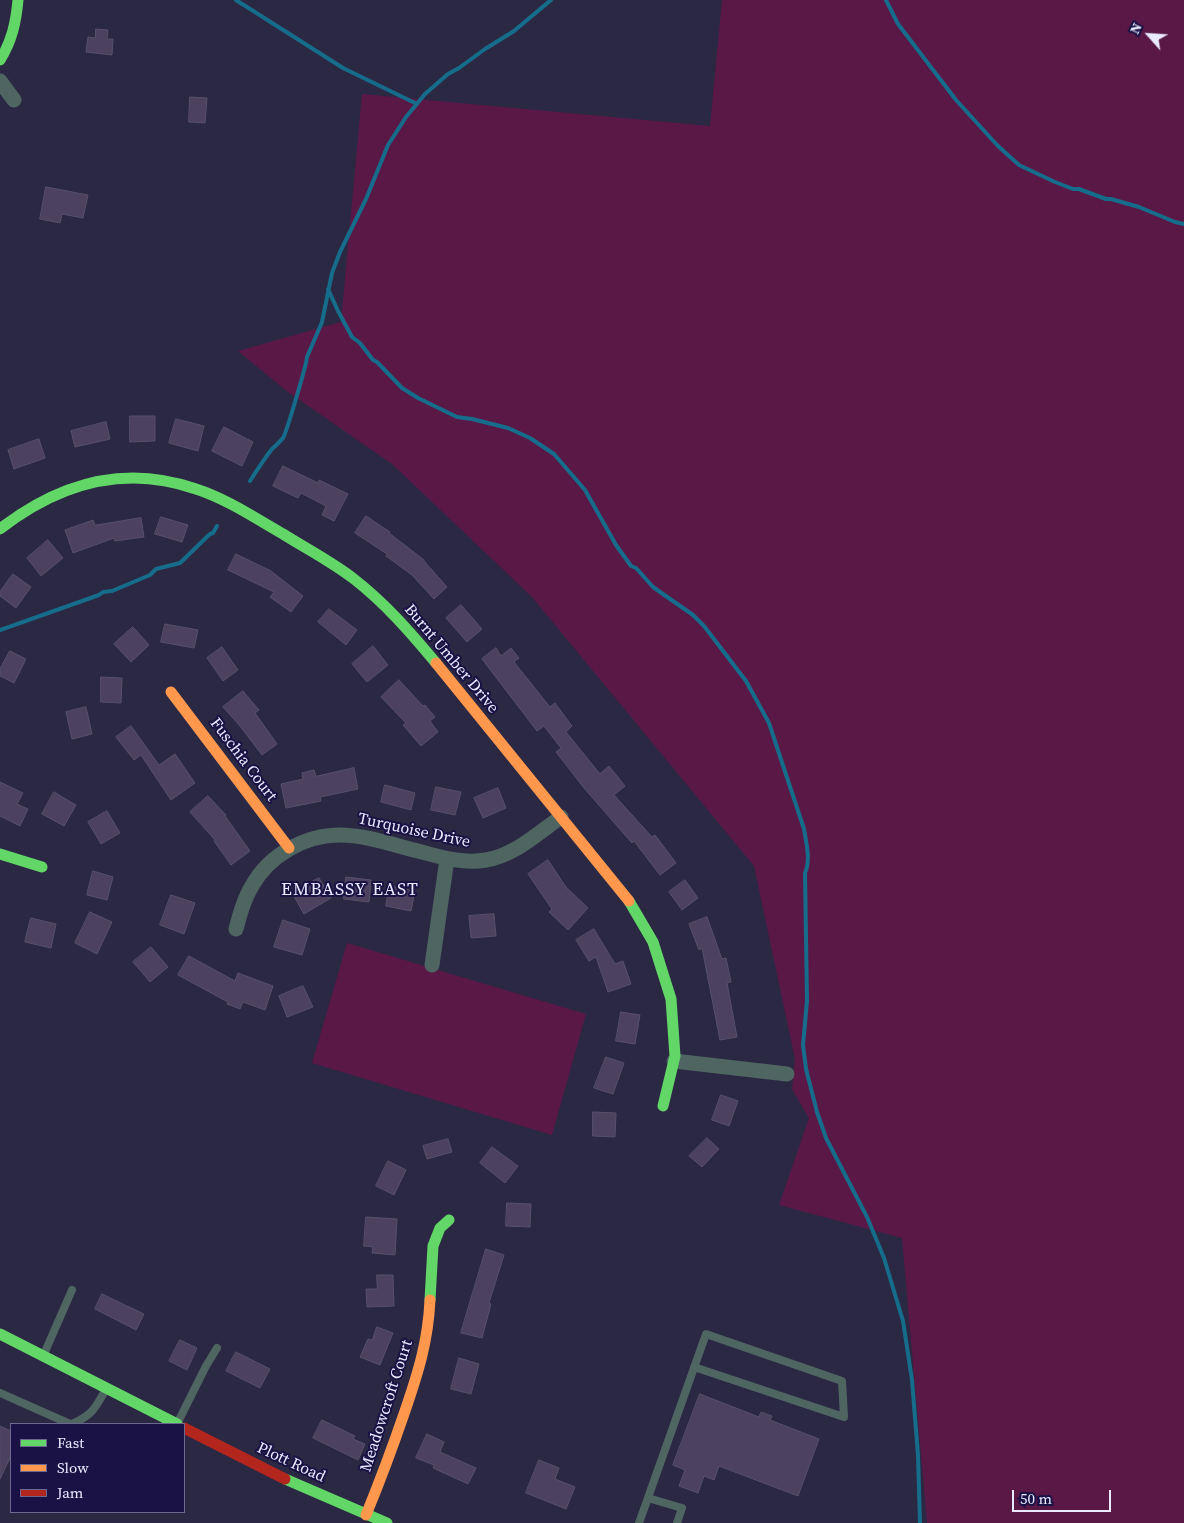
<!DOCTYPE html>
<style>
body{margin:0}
#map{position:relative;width:1184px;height:1523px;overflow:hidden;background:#2b2844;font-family:"Source Serif 4",serif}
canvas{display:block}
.legend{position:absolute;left:10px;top:1423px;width:175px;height:90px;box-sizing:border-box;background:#1a1145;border:1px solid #6d688f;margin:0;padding:6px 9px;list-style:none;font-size:15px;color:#e9eafe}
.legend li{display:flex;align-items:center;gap:10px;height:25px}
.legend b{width:25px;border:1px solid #6d688f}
.north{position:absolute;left:1124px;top:10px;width:50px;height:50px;-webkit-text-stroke:4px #1a1145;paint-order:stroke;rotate:296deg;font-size:14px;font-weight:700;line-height:20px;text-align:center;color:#e9eafe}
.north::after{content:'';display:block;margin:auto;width:18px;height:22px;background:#e9eafe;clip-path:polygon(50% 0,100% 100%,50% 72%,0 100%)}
.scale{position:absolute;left:1012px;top:1490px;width:99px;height:22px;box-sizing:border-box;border:2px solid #e9eafe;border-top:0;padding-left:6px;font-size:15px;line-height:18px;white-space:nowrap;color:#e9eafe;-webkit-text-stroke:4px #1a1145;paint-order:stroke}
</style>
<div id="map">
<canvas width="1184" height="1523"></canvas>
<ul class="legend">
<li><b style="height:6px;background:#63d668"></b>Fast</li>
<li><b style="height:6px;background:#ff974d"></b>Slow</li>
<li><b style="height:6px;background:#b3261e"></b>Jam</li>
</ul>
<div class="north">N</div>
<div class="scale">50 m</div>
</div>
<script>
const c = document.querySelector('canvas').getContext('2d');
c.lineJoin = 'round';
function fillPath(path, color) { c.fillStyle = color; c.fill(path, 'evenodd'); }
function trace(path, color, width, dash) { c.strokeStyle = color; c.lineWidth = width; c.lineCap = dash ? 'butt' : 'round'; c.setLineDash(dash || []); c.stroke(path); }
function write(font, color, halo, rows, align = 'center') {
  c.font = font + ' "Source Serif 4",serif'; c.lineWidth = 4; c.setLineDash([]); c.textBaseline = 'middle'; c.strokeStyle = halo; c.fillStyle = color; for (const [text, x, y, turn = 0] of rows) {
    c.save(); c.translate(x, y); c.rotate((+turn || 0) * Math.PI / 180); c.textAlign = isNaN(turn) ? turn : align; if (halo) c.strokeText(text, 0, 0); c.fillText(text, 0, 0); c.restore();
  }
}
fillPath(new Path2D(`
 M722 0H1184V1523H927L902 1238 779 1205 809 1118 792 1089 795 1059 754 866 532 597 392 464 288 392 238 351 341 322 362 94 710 126Z
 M347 943 586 1014 552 1135 312 1063Z`), '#5a1847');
trace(new Path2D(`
 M236 0 343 68 417 104
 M886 0 898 24 956 100 998 146 1019 165 1055 182 1073 189H1079L1106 199H1111L1139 207 1175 222 1184 224
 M328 289 338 311 352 337 360 343 373 360 377 362 402 388 418 398 457 417 472 419 508 428 530 438 554 454 585 490 616 545 631 566 636 568 653 587 693 615 704 626 746 681 769 723 804 829C806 842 811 860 805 873L807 1001 803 1045 806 1069 817 1112 826 1138 867 1217 884 1258 903 1321 912 1380 918 1455 920 1523
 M250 481C257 470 264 459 272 449 276 445 280 442 283 438 286 434 307 363 307 357L322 322 332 273 340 252 366 199 388 145 406 117 425 94 448 74 459 68 485 49 514 31 551 0
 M0 630 99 595 103 592 112 591 150 575 156 569 180 563 210 534 213 533 217 526`), '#166d8b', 4);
const building = new Path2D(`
 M96 29 108 30 107 39H113L112 55 86 52 88 37 95 38Z
 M190 97 207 98 205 123 189 122Z
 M46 187 88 195 83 218 62 214 60 223 40 219Z
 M130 416H155V441L130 442Z
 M176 419 204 426 198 451 169 443Z
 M106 422 110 439 75 447 71 431Z
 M224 427 253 442 242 466 212 451Z
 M39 439 45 458 14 469 8 450Z
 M283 466 318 483 319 480 348 494 334 521 322 515 326 506 301 493 298 498 273 486Z
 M366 516 390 532 389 533 424 560V561L447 587 434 599 412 575 386 556 387 554 355 533Z
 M161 517 188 525 182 542 155 534Z
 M141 518 144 537 115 541 114 538 73 553 65 530 93 520 95 525Z
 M48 540 63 558 41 576 27 558Z
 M236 554 271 571 303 596 291 612 270 597 274 592 228 570Z
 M13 574 31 587 16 608 0 596V592Z
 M461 605 482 629 467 642 446 618Z
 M329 609 357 630 346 645 318 622Z
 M165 624 198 630 194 648 161 642Z
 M133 627 149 645 131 662 114 644Z
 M373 646 388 665 367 682 352 664Z
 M222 647 238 670 223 681 207 658Z
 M496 648 501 656 511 648 519 658 514 662 550 707 555 703 572 726 566 732 600 774 609 766 625 786 614 795 652 837 655 835 676 863 660 875 634 841 632 843 584 788 556 752 561 748 544 726 537 731 482 659Z
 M10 651 26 659 14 683 0 676V669Z
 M101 677 122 678 121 703 101 702Z
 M399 680 423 706 425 705 435 717 430 721 438 732 421 746 403 725 406 723 381 697Z
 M243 691 259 710 255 713 277 744 262 755 240 726 223 707Z
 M86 707 92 734 72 739 66 712Z
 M131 726 159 765 175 754 195 783 171 800 141 755 134 760 116 737Z
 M354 768 358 789 320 797 321 801 286 808 281 784 303 779 302 773 314 770 316 776Z
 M0 782 23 793 17 804 28 809 20 826 0 816Z
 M385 785 415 793 411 810 381 802Z
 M436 787 461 792 455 815 431 810Z
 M498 788 506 808 483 818 474 798Z
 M54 792 76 805 64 826 42 814Z
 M208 796 226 815 225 816 250 851 231 865 214 841 215 840 190 812Z
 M107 811 120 833 101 844 88 822Z
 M548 860 566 887 588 908 568 930 549 912 552 909 528 874Z
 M93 871 113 877 107 900 87 895Z
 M346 877 371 880 369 902 344 899Z
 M319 878 331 898 304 914 292 893Z
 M685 880 698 898 682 910 669 892Z
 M390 886 415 891 411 911 386 906Z
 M171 895 195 903 184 934 160 925Z
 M90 912 112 922 97 954 75 943Z
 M494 914 496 936 471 938 469 916Z
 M707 917 722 959 726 958 731 982 727 983 737 1037 720 1040 702 948 699 950 689 924Z
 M31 918 56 924 51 948 25 942Z
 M283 920 310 929 302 955 274 947Z
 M594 929 615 964 623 961 631 984 608 992 596 957 589 961 576 940Z
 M151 947 168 967 150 982 133 962Z
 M189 956 235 981 238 973 273 986 265 1010 243 1002 240 1009 227 1004 228 1002 178 975Z
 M303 986 313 1007 287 1017 279 996Z
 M621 1012 640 1015 635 1044 616 1041Z
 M606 1057 624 1063 613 1094 594 1088Z
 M721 1095 738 1101 729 1126 712 1120Z
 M593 1112 616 1113 615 1137 593 1136Z
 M707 1138 719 1149 702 1167 689 1156Z
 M448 1139 452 1152 427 1159 423 1146Z
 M492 1147 518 1166 505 1183 480 1163Z
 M388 1161 406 1170 394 1195 376 1186Z
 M507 1203 531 1204 530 1227 506 1226Z
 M366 1217 397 1219 395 1255 372 1253 373 1247 364 1246Z
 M486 1249 504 1255 489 1303 491 1304 482 1338 461 1333Z
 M377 1275H393L394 1306 367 1307 366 1289H377Z
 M102 1294 144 1314 136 1330 95 1309Z
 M377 1327 393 1333 380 1365 360 1357 368 1339 372 1340Z
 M180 1340 197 1348 187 1370 169 1361Z
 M236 1352 270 1369 260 1388 226 1371Z
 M459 1358 479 1364 471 1394 451 1389Z
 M700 1394 759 1417 761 1412 772 1416 770 1420 819 1439 798 1496 719 1466 714 1480 704 1476 698 1493 679 1486 685 1470 673 1465Z
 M322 1420 355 1436 353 1439 365 1444 358 1460 313 1438Z
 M0 1426 11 1431V1456L0 1479Z
 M427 1434 444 1442 440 1452 476 1468 468 1484 433 1468 434 1465 416 1458Z
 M539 1460 559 1468 555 1479 575 1487 566 1509 526 1493Z`);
fillPath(building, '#4c4260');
trace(building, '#575168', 1);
trace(new Path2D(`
 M44 1354 72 1290
 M0 1393 70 1424
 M178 1422 206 1366 217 1348
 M72 1424C92 1415 95 1409 106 1389
 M648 1498 682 1508 677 1523
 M639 1523 706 1334 842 1381 844 1417 694 1367`), '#4e6562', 8);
trace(new Path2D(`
 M0 81 14 100
 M236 929C240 914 244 899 252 886 269 855 305 835 340 835 366 835 393 845 418 851 440 857 463 864 486 860 515 855 537 834 561 817
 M432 965 447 859
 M674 1061 787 1074`), '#4e6562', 15);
trace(new Path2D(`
 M0 60C12 41 16 22 18 0
 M0 529C58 484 124 464 196 489 227 499 255 518 283 534 307 549 332 562 354 579 385 603 411 633 436 663
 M0 854 42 867
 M629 901 653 942 671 999 675 1056 663 1106
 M430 1300 433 1246 440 1228 449 1220
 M0 1334 177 1424
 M285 1479 387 1523`), '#63d668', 11);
trace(new Path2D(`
 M436 663 629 901
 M171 692 289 848
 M366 1515C380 1481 393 1446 405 1411 418 1373 428 1342 430 1300`), '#ff974d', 11);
trace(new Path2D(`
 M184 1428 285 1479`), '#b3261e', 11);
write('16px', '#e9eafe', '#1a1145', [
 ["Burnt Umber Drive",451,659,50],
 ["Fuschia Court",243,760,53],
 ["Turquoise Drive",414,831,12],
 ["Meadowcroft Court",387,1406,-72],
 ["Plott Road",291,1463,25]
]);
c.letterSpacing = '1px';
write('18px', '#e9eafe', '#1a1145', [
 ["EMBASSY EAST",350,890]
]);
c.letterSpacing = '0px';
</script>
